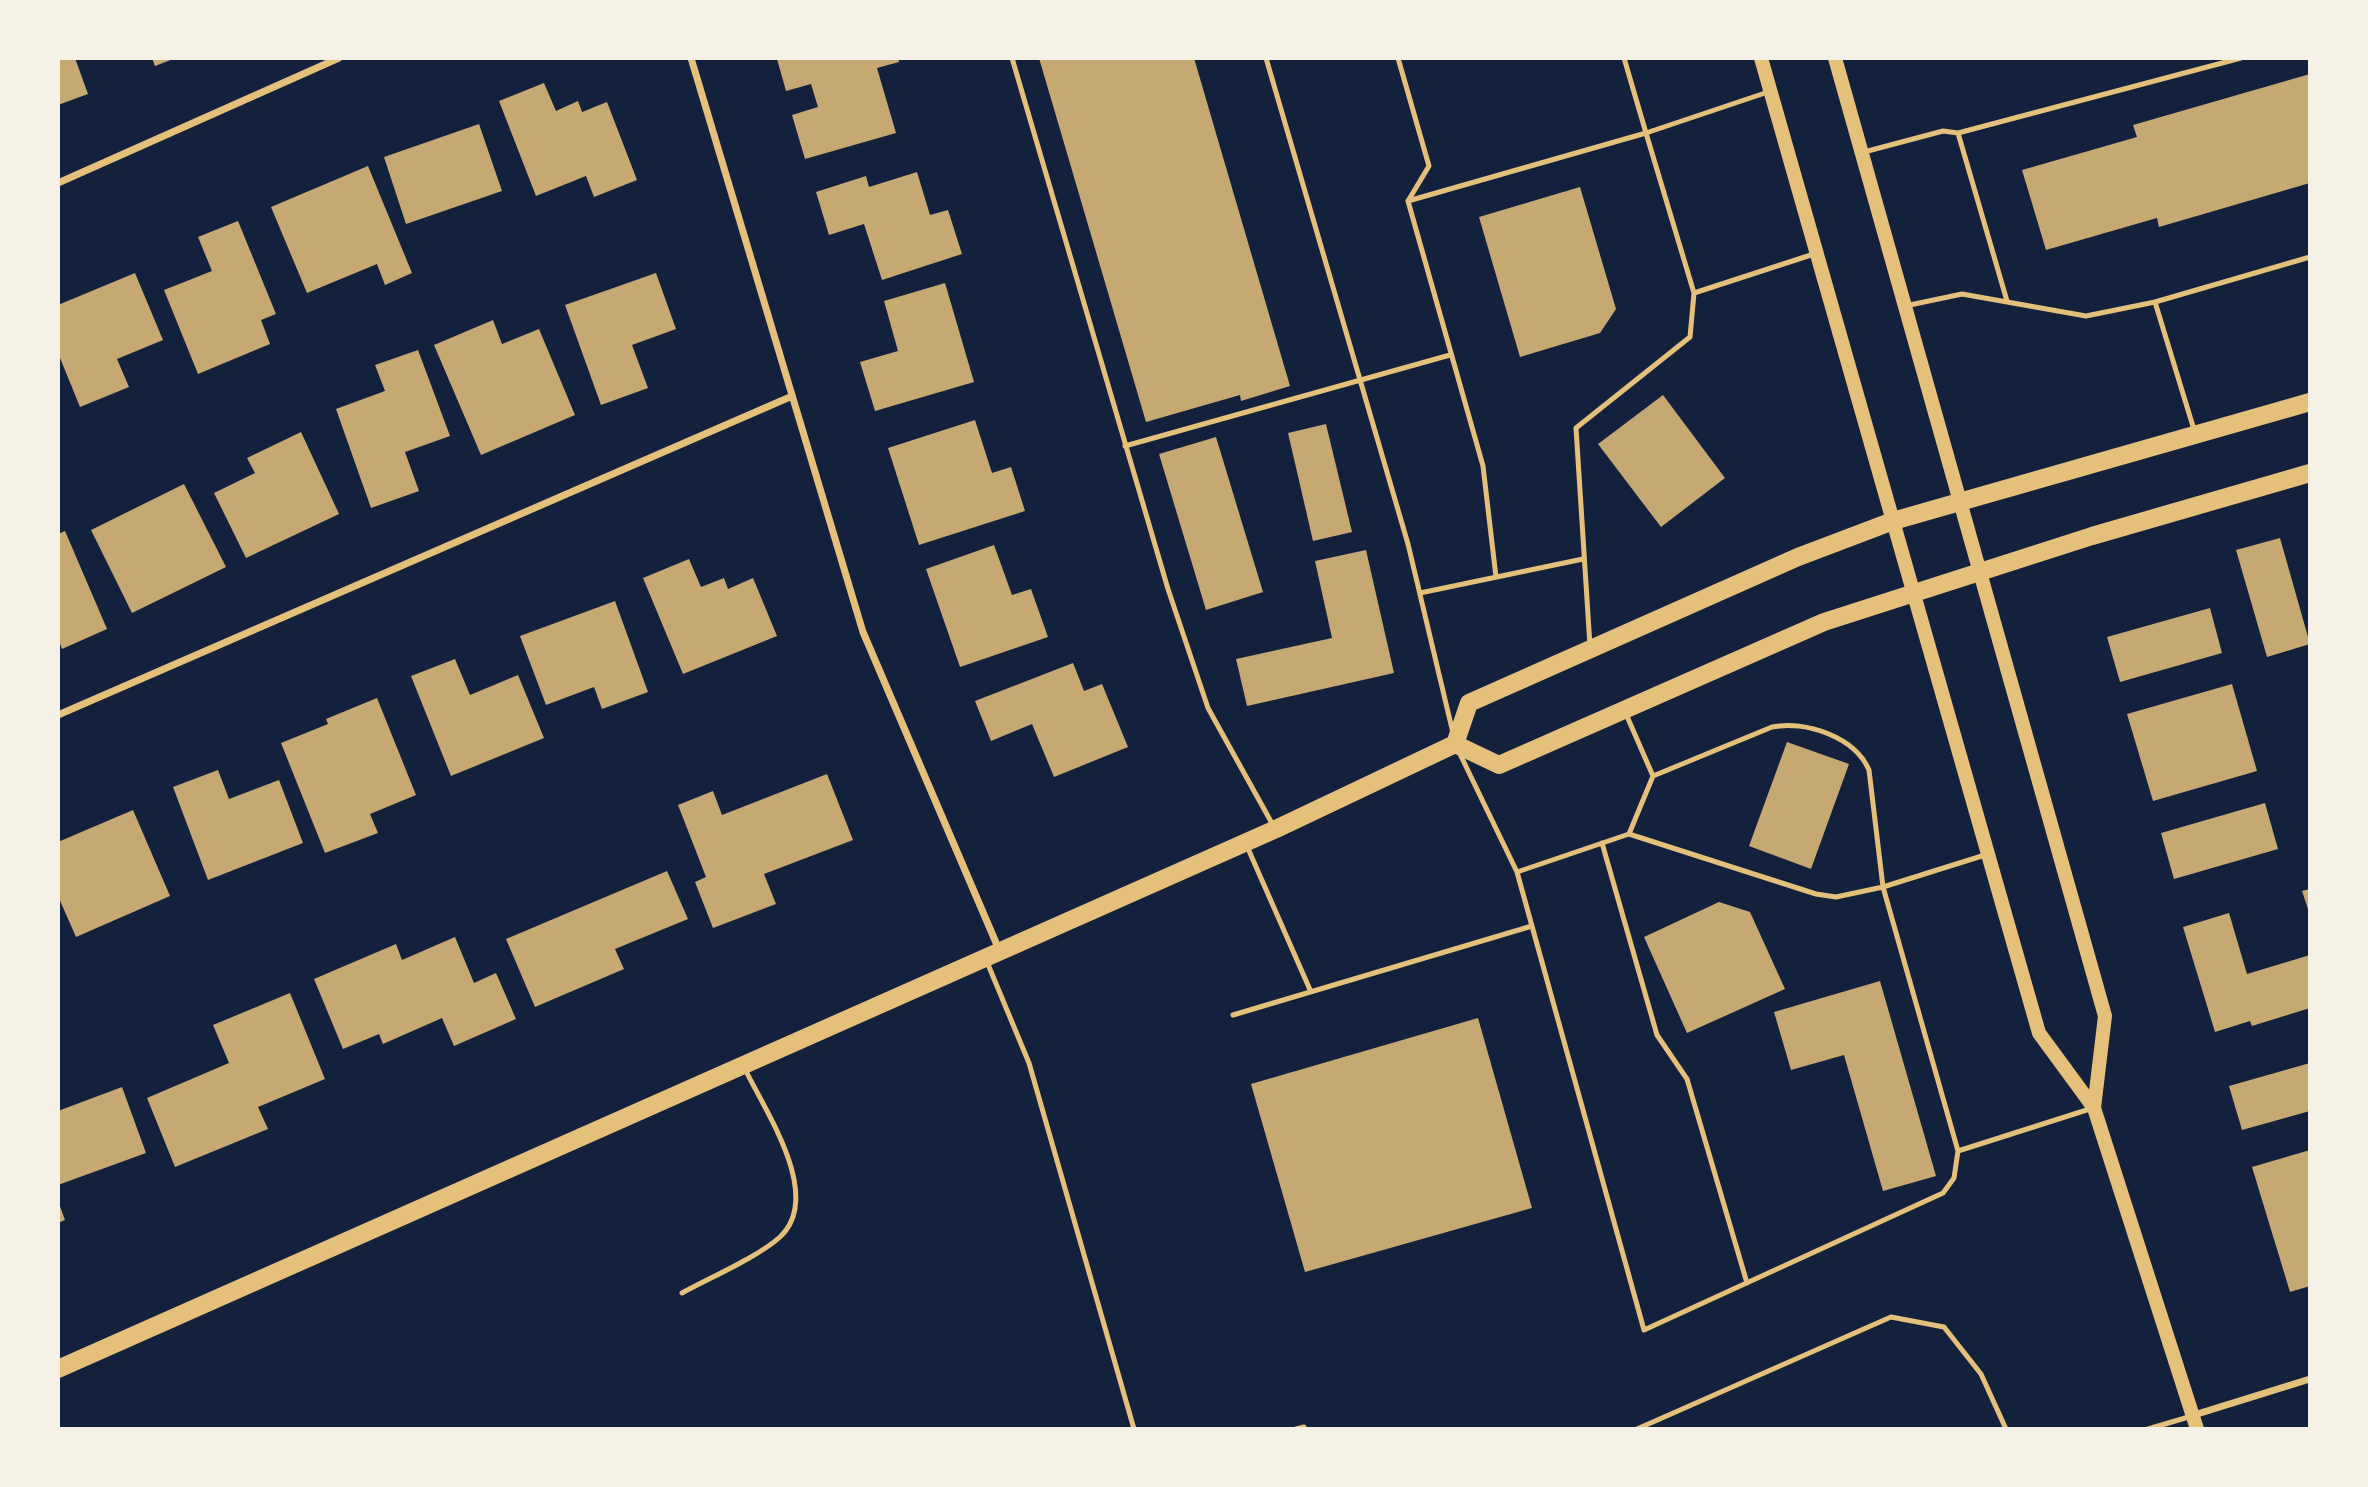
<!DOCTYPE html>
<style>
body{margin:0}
#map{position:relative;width:2368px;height:1487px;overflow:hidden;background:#14213d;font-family:"Alegreya Sans",sans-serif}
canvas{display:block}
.frame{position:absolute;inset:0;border:60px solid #f6f1e7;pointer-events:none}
</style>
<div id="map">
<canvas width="2368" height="1487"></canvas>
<div class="frame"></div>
</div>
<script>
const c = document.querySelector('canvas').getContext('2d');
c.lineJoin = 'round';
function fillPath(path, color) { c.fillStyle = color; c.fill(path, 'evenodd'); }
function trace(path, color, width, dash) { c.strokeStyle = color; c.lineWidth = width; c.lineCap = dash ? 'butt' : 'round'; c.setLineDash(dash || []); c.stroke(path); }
fillPath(new Path2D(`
 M58 58H75L88 94 58 105Z
 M152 58H176L155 66Z
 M898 58 899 62 877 68 896 133 805 159 792 115 818 107 811 84 786 91 777 59Z
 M1039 58H1194L1290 386 1241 401 1240 395 1146 422Z
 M2310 74V183L2159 227 2157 218 2046 250 2022 170 2137 137 2133 125Z
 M544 83 556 111 578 101 582 112 607 102 637 180 594 197 586 176 536 196 499 101Z
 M479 124 502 191 406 224 384 157Z
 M368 166 412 273 385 285 377 264 307 293 271 207Z
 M917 172 930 215 948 210 962 254 882 280 864 224 829 235 816 192 866 176 869 187Z
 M1580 187 1616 309 1600 333 1520 357 1479 217Z
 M238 221 276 314 261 320 270 344 198 374 164 290 212 271 198 237Z
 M135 273 163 340 117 359 129 387 80 407 58 353V305Z
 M656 273 676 329 632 345 648 388 601 405 565 305Z
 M945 283 974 382 875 411 860 362 898 351 884 301Z
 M493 320 502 344 539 329 575 415 481 455 434 345Z
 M418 350 450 436 405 452 419 491 371 508 336 409 385 391 375 365Z
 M1663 395 1725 478 1661 527 1598 444Z
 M975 420 992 473 1011 467 1025 511 919 545 888 448Z
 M1326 424 1352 532 1313 541 1288 433Z
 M301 432 339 514 246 558 214 493 255 473 247 458Z
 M1216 437 1263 592 1206 610 1159 454Z
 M184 484 226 567 132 613 91 530Z
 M65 531 107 629 62 649 58 638V534Z
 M2280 538 2310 644 2267 657 2236 550Z
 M994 545 1012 595 1031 589 1048 637 960 667 926 569Z
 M1366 550 1394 673 1247 706 1236 659 1332 638 1315 561Z
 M689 559 701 587 724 578 728 589 753 578 777 636 683 674 643 578Z
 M615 601 648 692 602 709 594 687 546 705 520 636Z
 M2210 608 2222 653 2120 682 2107 637Z
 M455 659 470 695 518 675 544 738 451 776 411 676Z
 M1073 663 1084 691 1102 684 1128 747 1054 777 1032 724 991 741 975 701Z
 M2232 684 2257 771 2153 801 2127 714Z
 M377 698 416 795 370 814 378 833 325 853 281 743 328 724 326 719Z
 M1787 742 1849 764 1811 869 1749 846Z
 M218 770 229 799 279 780 303 843 208 880 173 787Z
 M827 774 853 840 764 874 776 904 713 928 695 882 706 877 678 805 713 791 722 815Z
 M2265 803 2278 849 2174 879 2161 833Z
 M133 810 170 896 76 937 58 896V842Z
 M667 871 688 919 615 949 624 969 535 1007 506 939Z
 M2310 889V915L2302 891Z
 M1719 902 1750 912 1785 989 1687 1033 1644 937Z
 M2229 913 2247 974 2310 955V1008L2252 1026 2250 1021 2215 1032 2183 927Z
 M455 937 474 983 496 973 516 1019 454 1046 442 1018 383 1044 379 1034 343 1049 314 979 396 944 402 960Z
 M1880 981 1936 1176 1883 1191 1844 1055 1791 1070 1774 1012Z
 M290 993 325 1079 258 1107 268 1129 175 1167 147 1098 229 1063 213 1025Z
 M1478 1018 1532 1208 1305 1272 1251 1084Z
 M2310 1063V1111L2242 1130 2229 1086Z
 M122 1087 146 1153 58 1185V1111Z
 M2310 1150V1286L2290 1292 2252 1167Z
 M58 1201 65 1220 58 1223Z`), '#c6a872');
trace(new Path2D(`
 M1012 58 1168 589 1208 708 1274 827
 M1266 58 1408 544 1453 733
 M1398 58 1429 166 1408 201 1483 466 1496 577
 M1624 58 1646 133 1771 91
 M1958 133 2241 58
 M1864 152 1943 131 1958 133 2007 301
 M1408 201 1646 133 1694 293 1690 337 1576 428 1590 646
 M1694 293 1814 254
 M2155 302 2195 433
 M1905 306 1962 294 2086 316 2155 302 2310 257
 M1125 446 1450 355
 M1420 593 1583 559
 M1459 752 1517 872 1644 1330 1943 1193 1954 1178 1958 1151 2093 1108
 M1629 834 1653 776
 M1602 843 1657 1035 1687 1079 1747 1283
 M1246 844 1311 992
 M1517 872 1629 834 1816 894 1836 897 1883 887 1869 770C1855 737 1805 720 1772 727L1653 776 1626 714
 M987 962 1029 1063 1134 1429
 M1233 1015 1532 926
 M1958 1151 1883 887 1985 855
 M682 1293C709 1278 758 1257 780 1237 824 1196 765 1111 745 1069
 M1296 1429 1304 1427
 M1637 1429 1891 1317 1944 1327 1981 1374 2006 1429
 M2148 1429 2192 1416`), '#e5c07b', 5);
trace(new Path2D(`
 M691 58 863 632 1000 952
 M58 183 339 58
 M58 715 790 397
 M2194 1415 2310 1379`), '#e5c07b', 7);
trace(new Path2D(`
 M1761 58 2039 1033 2094 1108 2197 1429
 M1835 58 2105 1016 2094 1108`), '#e5c07b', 14);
trace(new Path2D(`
 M1455 744 1499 765 1824 622 2092 536 2310 473
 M58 1369 1276 829 1455 744 1469 703 1798 557 1893 521 2310 402`), '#e5c07b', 18);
</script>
